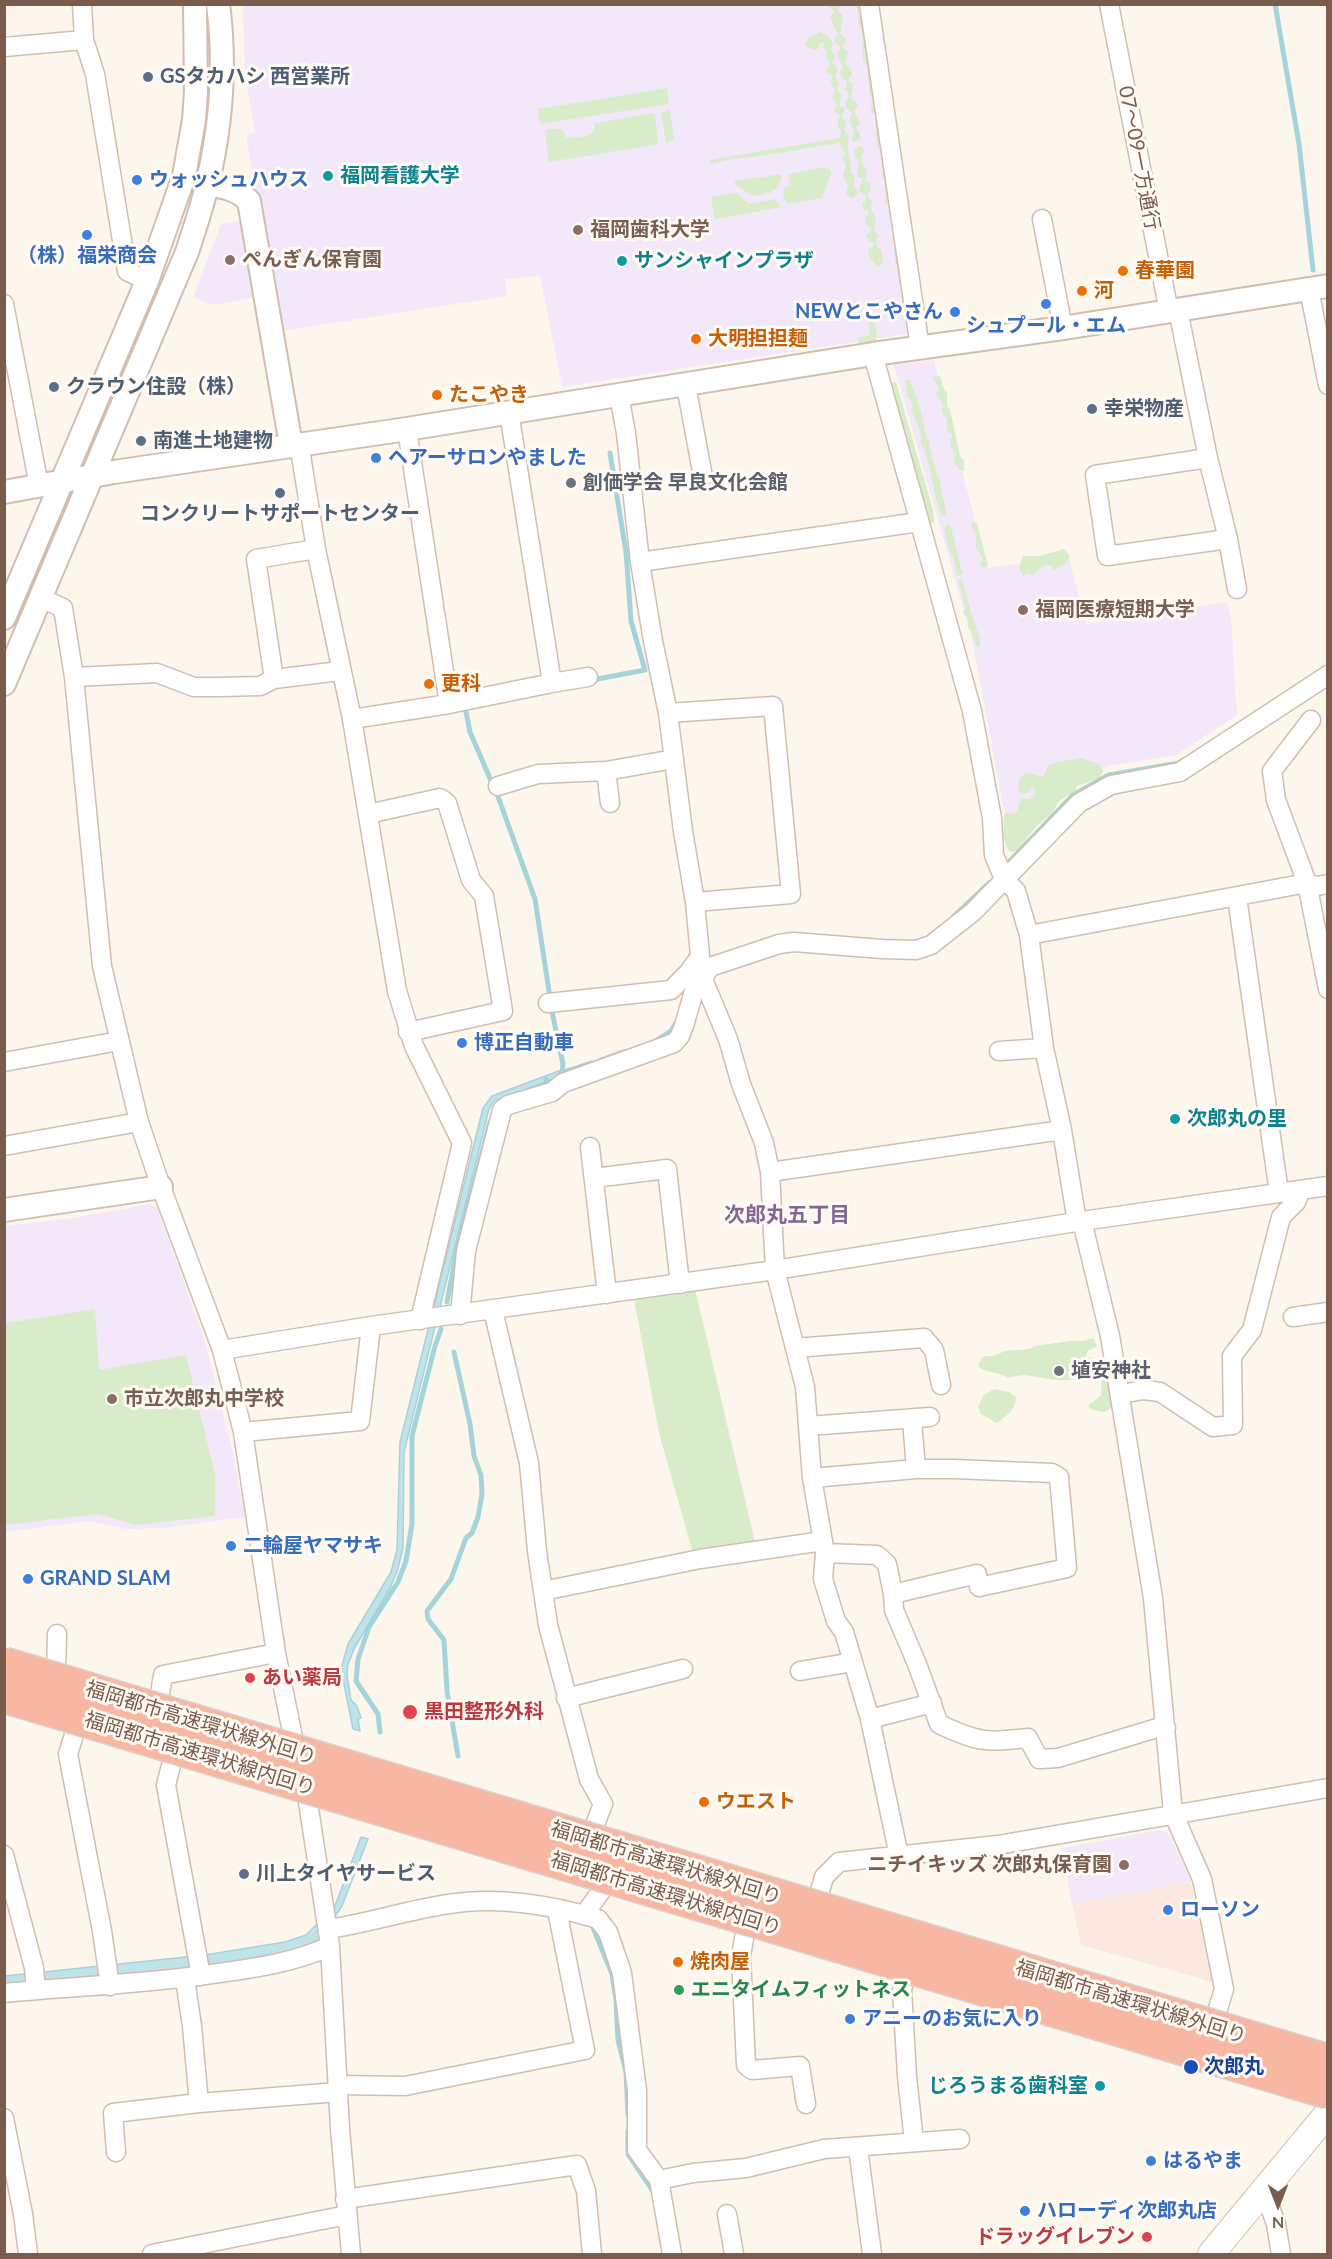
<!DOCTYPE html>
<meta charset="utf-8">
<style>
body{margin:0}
#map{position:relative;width:1332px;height:2259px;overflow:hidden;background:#fdf6ec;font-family:Lato,sans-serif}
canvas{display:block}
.frame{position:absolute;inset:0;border:6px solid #7a5c4d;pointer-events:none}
.north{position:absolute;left:1248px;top:2175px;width:60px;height:60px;-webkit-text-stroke:4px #fffaf3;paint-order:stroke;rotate:180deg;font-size:16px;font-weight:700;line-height:24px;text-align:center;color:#7a5c4d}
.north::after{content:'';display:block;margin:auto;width:21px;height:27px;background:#7a5c4d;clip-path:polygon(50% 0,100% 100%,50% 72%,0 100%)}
</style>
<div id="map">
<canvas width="1332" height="2259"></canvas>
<div class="frame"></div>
<div class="north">N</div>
</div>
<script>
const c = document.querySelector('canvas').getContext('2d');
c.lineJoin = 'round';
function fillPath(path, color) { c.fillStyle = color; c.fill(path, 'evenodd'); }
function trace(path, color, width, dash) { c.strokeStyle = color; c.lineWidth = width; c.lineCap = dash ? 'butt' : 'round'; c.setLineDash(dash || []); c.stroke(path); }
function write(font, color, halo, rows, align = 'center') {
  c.font = font + ' Lato,"Noto Sans JP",sans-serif'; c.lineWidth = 6; c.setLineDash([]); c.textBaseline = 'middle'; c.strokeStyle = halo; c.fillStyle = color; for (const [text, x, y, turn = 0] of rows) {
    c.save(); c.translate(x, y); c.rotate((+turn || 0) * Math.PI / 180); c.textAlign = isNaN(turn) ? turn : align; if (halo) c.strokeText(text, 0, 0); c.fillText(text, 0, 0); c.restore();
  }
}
fillPath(new Path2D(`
 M1191 1882 1213 1982 1081 1945 1072 1904Z`), '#fde8e0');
fillPath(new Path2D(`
 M244 4 859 5 887 183 907 334 562 387 540 276 505 279 507 296 281 331 246 135 255 132 245 75 243 10Z
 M244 220 261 296 214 305 193 298 221 224Z
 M934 360 987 568 1069 557 1086 624 1227 602 1231 617 1237 715 1176 755 1108 766 1065 788 1005 850V816L972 639 894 365Z
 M149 1204 157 1208 205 1341 234 1458 245 1517 163 1528 127 1529 89 1521 5 1532 4 1226 73 1218Z
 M1160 1830 1169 1834 1191 1882 1072 1904 1061 1848Z`), '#f3e8fa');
fillPath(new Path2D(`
 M828 5H840L838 11 843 15 840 33 846 39 843 48 848 52 845 65 850 68 852 74 849 78V82L853 84 851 98 858 105 854 111 860 123 856 128 860 133V140L854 142 852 139 854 130 849 123 852 112 846 108 845 103 849 97 848 92 845 90 847 80 843 79 840 74 843 66 838 58 837 52 840 50V46L835 43V38L838 35 830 17 834 12Z
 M856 5 864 6V13L880 102V119L904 264V275L911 324 910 326 908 325 902 281 897 269 903 268V265H896L894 252 896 245 892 239 895 233 890 220 889 206 885 202C888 185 878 171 884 154L877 147 875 115 871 111 872 99 869 93 867 66 863 60 862 32 858 21 859 16Z
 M820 32 829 37 833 44 831 50 835 57 832 62 838 69 835 77 839 83 837 90 842 95 839 106 844 108V112L841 115 846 122 844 130 849 137C845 149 852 160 851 173L855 176 853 185 858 191 863 178 857 177 859 160 855 157 854 152 856 148 861 146 864 150 861 157 863 166 867 169 865 181 869 182 871 190 868 193 869 199 873 200 871 208 876 220 874 230 879 236 876 240 877 247 881 249 883 260 879 267C873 263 868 258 868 249L874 246 873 242 869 241 866 235 872 230 865 223V219L869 214 868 211 863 209 862 204 866 199V195L858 191 857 196 852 198 846 194 848 185 843 177 846 165 842 159 845 154 840 143C818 146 794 151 773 154 751 158 729 158 710 164L709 161 715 159 840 138 841 130C835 125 839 121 839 115L834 111 837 104 832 98 835 89 830 83 833 77 827 72C828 66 833 63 826 57L827 50 823 47 825 43H820L818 49 814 50 805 46 809 37Z
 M667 88 669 104 540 124 538 109Z
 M670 110 674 141 666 142 661 113Z
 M652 113 655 116 658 144 549 162 545 132 548 129H562L566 138C576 137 589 139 595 129L594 124 597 123Z
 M825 167 831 171V174L822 198 788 204 783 197 784 188 789 186V174Z
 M781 174 782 177C777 193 768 194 752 196L735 184V181Z
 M736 193 749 204 775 199 781 207 715 219 711 197Z
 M871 306 877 335 875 343 864 346 859 345 858 338 870 335 868 308Z
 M940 376 944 390 947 392V406L950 410 960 456 964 461V470L961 471 954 463 956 455 950 444 952 435 947 431V419L942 412 943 404 936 394 939 389 933 377Z
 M906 380H910L921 411 927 439 930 442 929 446 937 475 940 478V483L947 515 941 516C934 493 931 471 924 448L921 445C923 432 915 421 911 409L913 407 910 398 907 397Z
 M896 382 933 510 934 522 931 523 904 437 890 384Z
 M974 522 977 523 988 566 984 568 980 565 983 558 975 546C980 538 973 533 971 525Z
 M948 524 951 527 960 564 963 574 957 576 953 556 948 549 944 527Z
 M1064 549 1069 555 1067 562 1055 570 1046 564 1033 575 1028 573 1023 576 1019 567 1023 556H1040Z
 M961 578 981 644 978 647 974 643 972 631 968 628V619L963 613 966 608 958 580Z
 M1080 758 1099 764 1103 771 1100 778 1077 786 1076 790 1059 801 1052 813 1035 828 1017 851 1010 852 1003 838 1004 814 1016 813 1021 798 1029 799 1036 794 1035 789 1032 788 1027 793H1019V779C1027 768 1032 774 1043 777L1049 764Z
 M695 1289 756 1546 694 1557 659 1433 634 1299Z
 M95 1309 99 1370 186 1355 215 1474V1516L136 1525 98 1514 5 1525V1323Z
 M1093 1338 1097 1346 1087 1351V1357L1095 1360 1104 1358C1104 1374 1111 1391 1113 1407L1104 1412 1093 1410 1088 1406 1101 1395 1102 1379 1096 1372C1084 1379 1064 1382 1049 1379 1033 1377 1026 1372 1008 1378 999 1371 987 1374 978 1366L981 1359 986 1356C994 1357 997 1354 1005 1351 1015 1348 1025 1353 1035 1346L1070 1341H1083Z
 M994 1389 1009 1392 1016 1397C1016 1410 1006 1416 997 1423L981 1414 978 1407 983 1396Z`), '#d8ecc9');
const water = new Path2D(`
 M564 1069 568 1074 494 1101 489 1109 404 1452 403 1548 397 1572 390 1588 355 1647 348 1664 347 1675 351 1700 357 1706 361 1718 358 1719 360 1731 353 1729 341 1669 348 1644 391 1572 397 1550 400 1442 483 1108 492 1096Z
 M361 1837 368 1839 342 1906 319 1940 316 1942C263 1962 206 1967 150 1972 102 1977 53 1982 5 1986V1976L205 1955 285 1942 306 1935 335 1906Z`);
fillPath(water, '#bfe3e8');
trace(water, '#a5d3da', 1.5);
trace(new Path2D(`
 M1275 4 1299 144 1313 270
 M592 680 645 670 631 621 626 552 610 453
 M468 706 465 707 470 732 492 783
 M496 791 535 899 550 998
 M1009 862 1073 795 1109 775 1179 763 1183 760
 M954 916 989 883
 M551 1007 563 1064 562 1073
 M657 1040 670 1032 676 1023
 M601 1060 623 1052
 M561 1073 592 1063
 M528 1090 547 1083 546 1079
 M447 1302 458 1244 490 1122
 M454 1352 470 1424 474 1456 481 1475 482 1494 478 1517 472 1533 466 1538 451 1579 427 1611 428 1619 444 1640 447 1691 458 1756
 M380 1732 378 1714 356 1681 358 1659 369 1627 398 1582 406 1561 412 1524V1436L435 1346 441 1329
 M592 1925 612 1974 616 1999 618 2040 626 2072 628 2115
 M628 2131V2154L655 2194`), '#a5d3da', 5);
const minor = new Path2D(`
 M82 4 84 40 95 74 127 271 147 281
 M869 4 920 348
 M1109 4 1169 312
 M4 47 84 40
 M1042 219 1063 328
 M1309 289 1328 385
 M4 304 39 486
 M1178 310 1208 458 1228 539 1237 589
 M873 354 972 711 992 818 994 855 1004 879 1016 891 1029 935 1044 1048 1062 1130 1077 1222
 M686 385 703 477
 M619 395 626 433 640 562 653 641 668 713 683 831 695 902 702 977 728 1039 741 1084 764 1143 770 1172 775 1270 805 1387 812 1478 825 1553 823 1579 836 1621 844 1632 870 1719 899 1856
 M407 429 449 704
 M299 443 316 549 352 719 397 991 414 1046 462 1143 420 1320
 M1208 458 1095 475 1107 556 1228 539
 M640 562 919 522
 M41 598 63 608 74 677 102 966 139 1122 161 1187 222 1350 243 1432 276 1653 295 1747 306 1789 330 1946 340 2129 351 2254
 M74 677 157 673 194 687H218L260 686 274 679 256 559 316 549
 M274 679 340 671
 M552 683 588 677
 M668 713 773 706 791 894 695 902
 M352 719 449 704 552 683 509 412
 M1311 720 1272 771 1276 800 1307 883 1324 969 1328 968
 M606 771 610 803
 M498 786 538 774 606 771 674 759
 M368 814 440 798 447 803 471 880 484 896 503 1011 408 1032
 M1237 897 1279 1193
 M1029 935 1307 883 1317 886 1328 884
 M1324 969 1328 989
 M548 1003 671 990 688 973 699 958
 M999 1051 1044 1048
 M4 1062 119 1041
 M4 1146 139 1122
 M590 1147 607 1294
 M770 1172 1062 1130
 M594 1178 667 1169 680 1284
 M1082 1221 1110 1336 1153 1598 1173 1813 1202 1879 1224 1989 1213 2025
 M493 1310 529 1463 537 1551 548 1625 589 1779 603 1804 590 1837
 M460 1315 466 1251 502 1110 508 1105 552 1092 563 1083 674 1043 680 1036 684 1026 693 994 710 967 779 944 794 942 882 949 916 950 931 945 973 912 1079 803 1111 785 1180 772 1328 675
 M1293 1317 1328 1312
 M795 1348 924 1338 934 1350 941 1385
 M222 1350 371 1326 775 1270 1082 1221 1328 1186
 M1121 1394 1143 1390 1160 1392 1213 1427 1233 1425 1232 1356 1252 1330 1281 1217 1296 1202 1301 1190
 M912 1420 916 1469
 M808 1426 930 1417
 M243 1432 360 1421 371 1326
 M812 1478 916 1469H954L1052 1473 1059 1477 1067 1568 979 1587 977 1574 893 1594 887 1564 877 1555 825 1553
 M543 1591 700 1559 823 1541
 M893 1594 894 1610 917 1664 939 1724C977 1742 986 1743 1028 1738L1039 1759 1058 1758 1157 1728H1166
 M800 1671 853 1662
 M56 1674 57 1634
 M566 1698 683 1669
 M158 1706 163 1675 276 1653
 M870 1719 932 1703
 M78 1722 68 1754 102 1931 110 1986
 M175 1750 166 1785 201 1976
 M4 1855 34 1968 36 1990
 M816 1905 824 1877 839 1862 998 1845 1328 1788
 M584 1915 609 1880
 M747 1921 741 1956 746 2065 752 2070 800 2066 806 2104
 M328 1929C369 1923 408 1910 449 1904 497 1896 552 1905 598 1919L608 1932 622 1973 637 2091V2150L659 2180 672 2254
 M907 1970 902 1990 907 2076 914 2142
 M185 1979 192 2026 199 2103
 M4 1993C76 1986 148 1984 219 1973 256 1968 296 1962 330 1946
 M338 2085 405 2086 585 2050 557 1910
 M4 2118 23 2214 28 2254
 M858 2148 872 2254
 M116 2152 113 2113 199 2103 338 2092
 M659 2180 693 2173 746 2168 824 2149 960 2139
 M1264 2190 1276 2224 1281 2254
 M345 2199 577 2165 586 2191 592 2254
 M727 2214 734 2254
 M152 2254 347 2215`);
const tertiary = new Path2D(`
 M207 184C224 187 237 189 249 201L291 445
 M4 492 114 472 407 429 873 354 1063 328 1328 286
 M4 618 147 281 184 176 194 120 196 92 195 4
 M4 684 187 252C194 230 202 208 207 185 221 127 226 64 218 4
 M4 1210 161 1187`);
const secondary = new Path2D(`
 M1211 2254 1328 2113`);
trace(minor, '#d1beb0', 21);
trace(tertiary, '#d1beb0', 26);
trace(secondary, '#d6c0b0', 28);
trace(minor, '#fff', 18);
trace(tertiary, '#fff', 22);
trace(secondary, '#fff', 26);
const motorwayBridge = new Path2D(`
 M4 1664 1328 2061
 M4 1696 1328 2092`);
trace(motorwayBridge, '#dad1cd', 36, []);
trace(motorwayBridge, '#f7b7a3', 33);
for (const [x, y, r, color] of [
 [148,77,6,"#5c6f8a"],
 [328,176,6,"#0f9aa8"],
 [137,180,6,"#3f7fe0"],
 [578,230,6,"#8d6e63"],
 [87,235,6,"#3f7fe0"],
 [230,260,6,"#8d6e63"],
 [622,261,6,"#0f9aa8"],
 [1123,271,6,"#e8710a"],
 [1082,291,6,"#e8710a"],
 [1046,304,6,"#3f7fe0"],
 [955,312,6,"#3f7fe0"],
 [696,339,6,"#e8710a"],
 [54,387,6,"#5c6f8a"],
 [437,395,6,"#e8710a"],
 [1092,409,6,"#5c6f8a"],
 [141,441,6,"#5c6f8a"],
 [376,458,6,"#3f7fe0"],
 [571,483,6,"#6b7280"],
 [280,493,6,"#5c6f8a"],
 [1023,610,6,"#8d6e63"],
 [429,684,6,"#e8710a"],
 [462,1043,6,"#3f7fe0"],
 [1175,1119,6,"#0f9aa8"],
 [1059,1371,6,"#6b7280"],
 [112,1399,6,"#8d6e63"],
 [231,1546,6,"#3f7fe0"],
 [28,1579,6,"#3f7fe0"],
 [250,1678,6,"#e0444e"],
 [410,1712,8,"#e0444e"],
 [704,1802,6,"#e8710a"],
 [1124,1865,6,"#8d6e63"],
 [244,1874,6,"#5c6f8a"],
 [1168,1910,6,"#3f7fe0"],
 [678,1962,6,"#e8710a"],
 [679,1990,6,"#2e9e5b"],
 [850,2019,6,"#3f7fe0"],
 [1191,2067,8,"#1a4fb4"],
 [1100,2086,6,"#0f9aa8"],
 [1151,2161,6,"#3f7fe0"],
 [1025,2211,6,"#3f7fe0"],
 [1147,2237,6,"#e0444e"]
]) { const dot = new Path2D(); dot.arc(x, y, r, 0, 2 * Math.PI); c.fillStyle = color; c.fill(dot); trace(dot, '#fffaf3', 2); }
write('bold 20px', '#4e5e75', '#fffaf3', [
 ["GSタカハシ 西営業所",160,77],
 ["クラウン住設（株）",66,387],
 ["幸栄物産",1104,409],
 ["南進土地建物",153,441],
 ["コンクリートサポートセンター",280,514,"center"],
 ["川上タイヤサービス",256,1874]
], 'left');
write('20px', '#7a5c4d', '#fffaf3', [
 ["07～09一方通行",1139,158,79],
 ["福岡都市高速環状線外回り",201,1723,17],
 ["福岡都市高速環状線内回り",200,1754,17],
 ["福岡都市高速環状線外回り",666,1863,17],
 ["福岡都市高速環状線内回り",666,1894,17],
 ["福岡都市高速環状線外回り",1131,2002,17]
]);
write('bold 20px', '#0d838f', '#fffaf3', [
 ["福岡看護大学",340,176],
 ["サンシャインプラザ",634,261],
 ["次郎丸の里",1187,1119],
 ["じろうまる歯科室",1088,2086,"right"]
], 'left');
write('bold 20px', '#366cbe', '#fffaf3', [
 ["ウォッシュハウス",149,180],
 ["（株）福栄商会",87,256,"center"],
 ["NEWとこやさん",943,312,"right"],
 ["シュプール・エム",1046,326,"center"],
 ["ヘアーサロンやました",388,458],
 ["博正自動車",474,1043],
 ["二輪屋ヤマサキ",243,1546],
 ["GRAND SLAM",40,1579],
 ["ローソン",1180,1910],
 ["アニーのお気に入り",862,2019],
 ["はるやま",1163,2161],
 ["ハローディ次郎丸店",1037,2211]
], 'left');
write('bold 20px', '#785e54', '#fffaf3', [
 ["福岡歯科大学",590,230],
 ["ぺんぎん保育園",242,260],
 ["福岡医療短期大学",1035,610],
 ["市立次郎丸中学校",124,1399],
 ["ニチイキッズ 次郎丸保育園",1112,1865,"right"]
], 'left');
write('bold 20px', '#c56008', '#fffaf3', [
 ["春華園",1135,271],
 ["河",1094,291],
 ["大明担担麺",708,339],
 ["たこやき",449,395],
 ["更科",441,684],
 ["ウエスト",716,1802],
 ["焼肉屋",690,1962]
], 'left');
write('bold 20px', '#5b616d', '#fffaf3', [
 ["創価学会 早良文化会館",583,483],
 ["埴安神社",1071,1371]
], 'left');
write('bold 20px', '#be3a42', '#fffaf3', [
 ["あい薬局",262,1678],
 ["黒田整形外科",424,1712],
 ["ドラッグイレブン",1135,2237,"right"]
], 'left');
write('bold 20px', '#27864d', '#fffaf3', [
 ["エニタイムフィットネス",691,1990]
], 'left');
write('bold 20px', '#164399', '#fffaf3', [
 ["次郎丸",1204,2067]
], 'left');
write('bold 21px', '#846695', '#fffaf3', [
 ["次郎丸五丁目",787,1215]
]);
</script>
